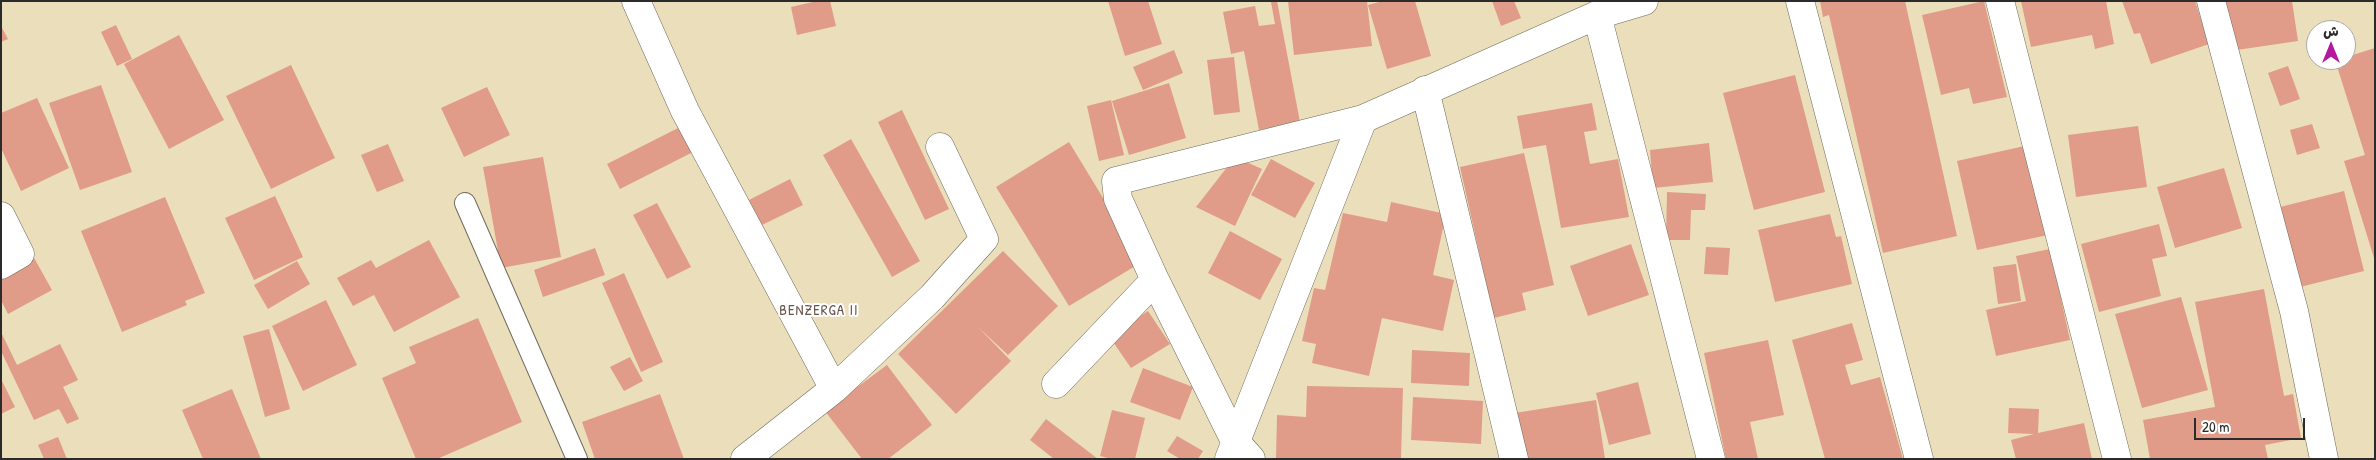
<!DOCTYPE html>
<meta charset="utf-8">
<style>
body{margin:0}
#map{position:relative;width:2376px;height:460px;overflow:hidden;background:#ebdebb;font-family:"Patrick Hand","Playpen Sans Arabic",sans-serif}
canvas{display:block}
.frame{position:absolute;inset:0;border:2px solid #2b2b2b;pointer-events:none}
.north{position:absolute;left:2306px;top:20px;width:50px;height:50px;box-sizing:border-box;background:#fff;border:1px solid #aaa;border-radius:50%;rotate:0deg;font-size:14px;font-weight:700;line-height:20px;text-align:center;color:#2b2b2b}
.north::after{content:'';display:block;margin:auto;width:18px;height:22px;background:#b5179e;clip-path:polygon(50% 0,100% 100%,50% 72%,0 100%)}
.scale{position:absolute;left:2194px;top:418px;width:111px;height:22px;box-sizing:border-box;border:2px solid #2b2b2b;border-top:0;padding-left:6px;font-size:15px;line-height:18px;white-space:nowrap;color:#2b2b2b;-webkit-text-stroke:4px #fff;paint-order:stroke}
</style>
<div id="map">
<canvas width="2376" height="460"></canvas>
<div class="frame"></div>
<div class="north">ش</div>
<div class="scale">20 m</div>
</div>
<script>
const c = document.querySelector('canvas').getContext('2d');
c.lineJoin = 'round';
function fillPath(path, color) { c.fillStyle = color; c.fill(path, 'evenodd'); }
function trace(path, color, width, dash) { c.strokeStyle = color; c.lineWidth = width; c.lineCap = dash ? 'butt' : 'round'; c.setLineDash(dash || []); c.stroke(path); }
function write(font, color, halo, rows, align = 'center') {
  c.font = font + ' "Patrick Hand",sans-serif'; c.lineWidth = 4; c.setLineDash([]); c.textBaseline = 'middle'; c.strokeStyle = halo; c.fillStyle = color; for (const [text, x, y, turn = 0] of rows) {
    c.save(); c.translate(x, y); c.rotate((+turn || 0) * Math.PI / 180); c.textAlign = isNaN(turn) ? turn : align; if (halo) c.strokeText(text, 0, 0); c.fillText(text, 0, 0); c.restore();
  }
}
fillPath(new Path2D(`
 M817 1H830L836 26 797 35 791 7Z
 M1108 1H1148L1162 44 1125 56Z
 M1277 1 1300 122 1259 130 1244 51 1231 54 1223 12 1255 6 1259 26 1275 24 1271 2Z
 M1288 1H1367L1372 46 1294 55Z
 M1383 1H1415L1431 56 1387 69 1368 5Z
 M1492 1H1514L1521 18 1501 26Z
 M1820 1H1905L1957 236 1883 253 1829 15 1823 17Z
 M1984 1 2007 97 1973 104 1969 88 1941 95 1922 15Z
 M2021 1H2106L2114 44 2095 49 2092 35 2031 47Z
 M2122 1H2195L2209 44 2151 64 2140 33 2134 34Z
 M2222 1H2292L2298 41 2230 51Z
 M116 25 132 59 117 66 101 32Z
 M1 26 8 39 1 42Z
 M179 35 224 120 169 149 124 64Z
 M2375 48V258H2374L2344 161 2365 155 2335 60H2346V57Z
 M1174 50 1183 73 1143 90 1133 67Z
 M1234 57 1240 112 1214 115 1207 60Z
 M291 65 335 158 271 189 226 96Z
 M2288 66 2300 99 2280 106 2268 73Z
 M1795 75 1825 192 1754 210 1723 93Z
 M1169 83 1186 138 1129 155 1112 101Z
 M101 85 132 172 80 190 49 103Z
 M487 87 510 135 464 157 441 108Z
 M37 98 69 168 21 191 1 148V113Z
 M1111 100 1124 155 1099 161 1087 106Z
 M1592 103 1597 130 1584 132 1590 164 1618 159 1629 217 1561 228 1546 145 1523 149 1517 116Z
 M902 110 949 209 925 220 878 122Z
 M2312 124 2320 148 2297 155 2290 130Z
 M682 126 695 151 620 189 607 164Z
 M2138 126 2147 187 2076 197 2068 135Z
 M851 139 920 261 892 277 823 155Z
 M1069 142 1142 262 1069 306 996 187Z
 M1709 143 1713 182 1653 188 1650 150Z
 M388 144 404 181 377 192 361 155Z
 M2029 145 2048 235 1977 250 1957 161Z
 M1524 153 1554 285 1522 293 1526 310 1494 318 1460 167Z
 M543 157 561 257 501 268 483 167Z
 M1235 157 1262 169 1235 226 1196 207Z
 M1271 159 1315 183 1295 218 1251 195Z
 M2224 168 2242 228 2175 248 2157 187Z
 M790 179 803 205 762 225 749 200Z
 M2344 191 2364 271 2300 287 2280 207Z
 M1667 192 1706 194 1705 210H1691L1690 240H1666Z
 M275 196 303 257 254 280 225 218Z
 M165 197 205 293 185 301 187 305 122 332 81 231Z
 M1391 202 1446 214 1433 275 1454 280 1443 331 1382 318 1369 376 1312 363 1316 344 1302 341 1314 288 1325 290 1343 213 1387 222Z
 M657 203 691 267 667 279 633 215Z
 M1830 214 1836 237 1841 236 1852 284 1775 302 1758 230Z
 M2159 224 2167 256 2152 259 2161 296 2099 312 2081 244Z
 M1230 231 1282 259 1260 300 1208 273Z
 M429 240 460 297 394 332 374 295 353 306 337 278 371 260 376 268Z
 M1631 244 1649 295 1588 316 1570 266Z
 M1706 247 1730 248 1728 275 1704 274Z
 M595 248 605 275 543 297 534 270Z
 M2050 249 2070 340 1996 356 1986 310 2026 301 2016 256Z
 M1003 251 1058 306 1008 355 978 327 1011 361 956 414 898 354Z
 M33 256 52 290 8 314 1 300V272Z
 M297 261 310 284 268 309 254 285Z
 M2016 264 2021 301 1998 304 1993 267Z
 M624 273 663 362 641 372 602 283Z
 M2264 289 2284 396 2293 394 2301 438 2265 445 2268 459H2150L2143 420 2215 407 2195 302Z
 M2181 297 2208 390 2142 408 2115 314Z
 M326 300 357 365 303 391 272 326Z
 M1148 311 1170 344 1131 368 1109 336Z
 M478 318 522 422 437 459H416L382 378 416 363 409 347Z
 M1852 323 1863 360 1845 365 1851 385 1880 377 1903 459H1825L1792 340Z
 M269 329 290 409 265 417 243 336Z
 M1 332 17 365 60 344 78 380 63 387 79 419 67 424 59 409 34 420 1 351Z
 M1768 340 1784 415 1750 422 1758 459H1726L1704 353Z
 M1412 350 1470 353 1469 386 1411 383Z
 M630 357 643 381 624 391 610 367Z
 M887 365 932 425 888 459H862L825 411Z
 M1143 368 1193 387 1180 420 1130 402Z
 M1 379 15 407 1 414Z
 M1638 382 1651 434 1609 445 1596 393Z
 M1307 386 1403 388 1401 459 1276 458 1277 415 1306 417Z
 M232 389 261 459H203L182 410Z
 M660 394 684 459H595L582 422Z
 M1413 397 1483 401 1481 444 1411 440Z
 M1596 400 1605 459H1522L1515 413Z
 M2009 408 2039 409 2038 433 2084 423 2092 459H2016L2011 440 2034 434 2008 433Z
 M1112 410 1145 418 1135 459H1112L1100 456Z
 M1046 419 1098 459H1054L1030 440Z
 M1177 436 1203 451 1198 459H1180L1167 451Z
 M58 437 67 459H44L38 445Z`), '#e09c88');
const lane = new Path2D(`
 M465 203 577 459`);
const street = new Path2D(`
 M636 1 685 111 834 389
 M1800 1 1919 459
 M2000 1 2117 459
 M2211 1 2294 311 2324 459
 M1597 15 1711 459
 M1425 90 1514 459
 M1 216 20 254 1 265
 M1056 384 1155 280
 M745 459 834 389 932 297 984 239 940 147
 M1229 459 1363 119 1597 15 1644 1
 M1251 459 1235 441 1155 280 1118 199 1116 181 1363 119`);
trace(lane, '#6e6a5d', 22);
trace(street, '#6e6a5d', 29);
trace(lane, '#fff', 20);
trace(street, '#fff', 28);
c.letterSpacing = '1px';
write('15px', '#6a534c', '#fff', [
 ["BENZERGA II",819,311]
]);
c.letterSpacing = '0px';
</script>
